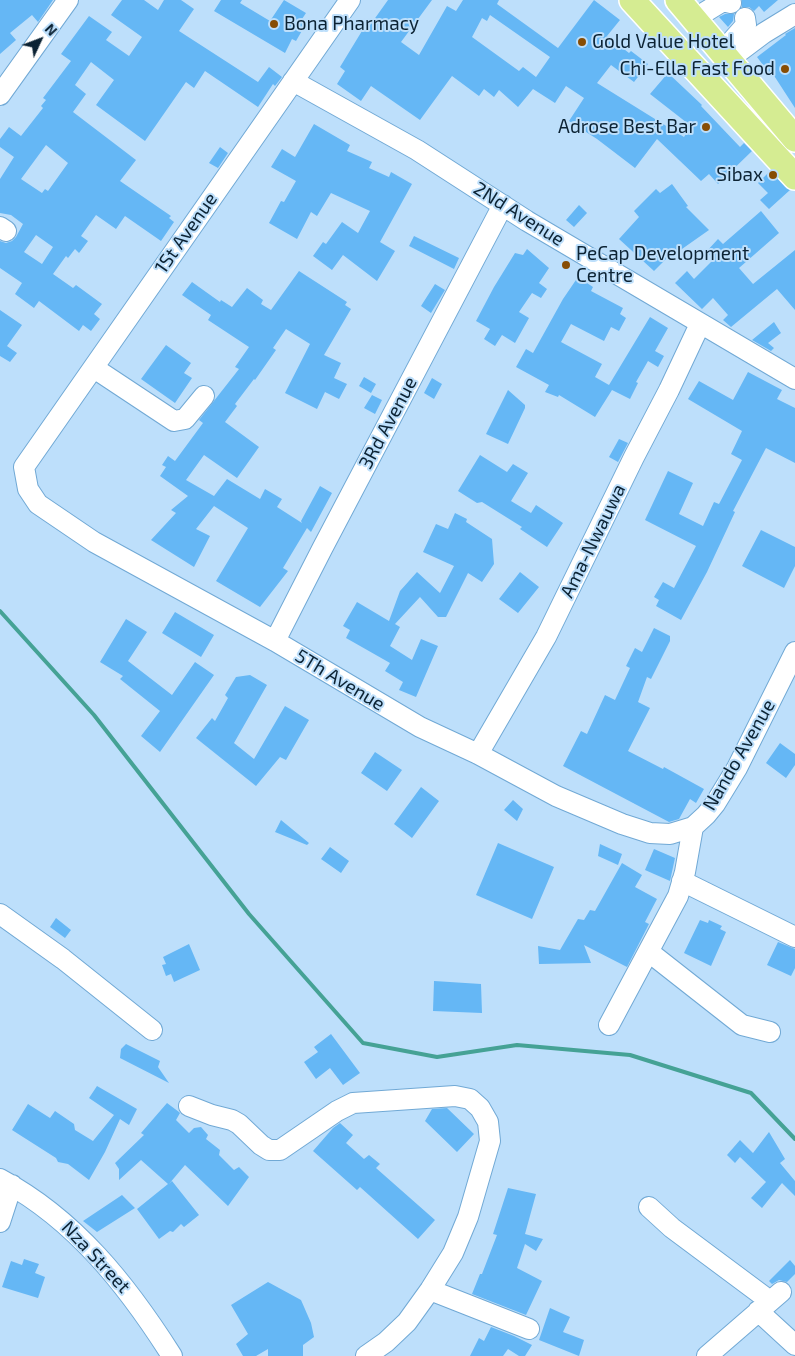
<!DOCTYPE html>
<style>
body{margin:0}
#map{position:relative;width:795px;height:1356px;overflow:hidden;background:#bddffb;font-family:"Exo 2",sans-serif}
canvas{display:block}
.north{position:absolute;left:15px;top:15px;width:50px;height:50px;-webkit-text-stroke:4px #bddffb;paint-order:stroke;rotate:47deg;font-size:14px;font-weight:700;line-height:20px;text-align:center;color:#0c2334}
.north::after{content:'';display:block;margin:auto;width:18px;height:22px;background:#0c2334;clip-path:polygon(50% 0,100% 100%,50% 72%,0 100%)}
</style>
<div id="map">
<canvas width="795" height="1356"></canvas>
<div class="north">N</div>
</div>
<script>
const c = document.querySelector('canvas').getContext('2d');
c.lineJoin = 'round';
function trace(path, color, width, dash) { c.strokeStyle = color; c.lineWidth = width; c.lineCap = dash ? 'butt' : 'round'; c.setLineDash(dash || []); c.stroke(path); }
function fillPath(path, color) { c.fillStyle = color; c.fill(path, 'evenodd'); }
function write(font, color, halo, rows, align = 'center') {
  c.font = font + ' "Exo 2",sans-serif'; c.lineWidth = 4; c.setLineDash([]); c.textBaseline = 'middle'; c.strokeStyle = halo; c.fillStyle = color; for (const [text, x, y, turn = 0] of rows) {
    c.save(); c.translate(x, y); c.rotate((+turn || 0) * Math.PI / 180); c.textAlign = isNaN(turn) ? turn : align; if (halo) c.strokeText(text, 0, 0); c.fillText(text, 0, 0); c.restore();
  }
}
trace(new Path2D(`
 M0 611 94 715 249 914 363 1043 437 1057 517 1045 630 1055 751 1093 795 1139`), '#45a295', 4);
fillPath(new Path2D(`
 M0 0H53L38 22 32 15 10 33 16 40 0 54Z
 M122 0H144L158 10 164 0H181L194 9 179 31 258 82 269 67 282 77 275 86 273 84 258 107 205 71 194 88 186 82 145 141 96 105 114 80 91 62 75 85 86 94 73 112 136 160 120 181 171 216 169 218 174 222 161 241 125 216 116 229 96 215 81 236 88 241 79 253 75 249 68 258 66 256 53 274 73 288 76 285 102 304 94 314 100 319 91 331 83 325 79 331 39 301 34 308 15 294 22 283 0 268V241L6 243 12 241 16 237 23 224 11 215 0 213V179L14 157 0 147V139L9 127 21 136 43 108 41 106 46 100 43 98 71 61 61 54 89 16 112 32 106 40 129 56 142 37 111 15ZM46 145 68 163 48 191 45 189 42 193 21 179ZM36 235 53 247 42 264 24 252Z
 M221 0H242L240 3 270 21 284 0 306 13 302 19 307 22 296 41 292 39 285 53 214 11Z
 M388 0H432L401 42 419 55 447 6 456 11 463 0H499L497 4 558 48 594 0 620 20 607 36 629 53 631 51 648 64 634 82 611 65 597 83 684 137 691 126 650 94 668 73 702 105 701 106 740 147 744 143 752 151 718 184 709 174 701 181 657 139 635 168 597 139 569 121 584 98 566 86 555 103 533 89 518 107 499 90 494 97 484 89 479 96 452 76 420 120 371 86 361 101 337 84 345 71 340 67 365 26 368 28ZM490 15 550 57 536 77 523 67 519 71 472 37 482 18 487 21Z
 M742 0H778L764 12 759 6 754 11 749 7H742Z
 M725 14H734L733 21 728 27 719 17Z
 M795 28V108L771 71 769 73 757 57 786 35 785 34Z
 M314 124 350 145 347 151 372 162 369 168 389 177 391 172 412 184 380 242 395 251 377 281 343 255 332 270 313 256 323 242 326 244 342 222 358 233 370 211 331 193 317 216 311 212 297 239 269 223 281 201 284 202 296 181 271 167 282 149 295 157Z
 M220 147 228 153 218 168 209 163Z
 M770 171 790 190 769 209 760 200 768 193 758 183Z
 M672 184 688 206 686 207 709 230 672 256 671 254 654 271 619 239 639 217 634 211 656 189 660 193Z
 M579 205 587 213 574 227 566 220Z
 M761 211 779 233 739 268 753 284 795 250V310L777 289 731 327 723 320 728 315 713 298 702 309 675 283 687 271 694 279 714 259 706 252 718 239 723 244Z
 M414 236 459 258 454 269 409 246Z
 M527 249 549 268 539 283 547 289 541 298 532 293 519 312 529 318 515 343 502 335 495 346 484 339 490 329 476 321 494 287 515 253 523 255Z
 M299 271 347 302 345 305 351 309 324 355 341 363 334 378 347 384 339 399 325 392 317 409 285 393 310 344 286 329 273 348 276 350 255 380 254 379 235 404 237 406 225 422 259 447 237 478 204 455 186 480 214 496 227 479 260 499 265 489 282 499 277 507 302 523 301 521 320 486 332 493 311 532 307 528 283 568 288 571 260 607 216 581 248 528 214 506 196 529 210 536 194 567 151 540 176 513 171 510 188 496 160 476 166 467 162 465 168 456 175 461 203 423 199 420 239 369 235 367 249 347 208 320 211 315 182 295 192 282 220 302 221 300 232 307 247 288 263 300 261 304 271 310Z
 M578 277 593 287 591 291 623 308 620 314 626 318 619 331 611 327 604 341 571 324 561 342 602 364 595 377 609 385 650 317 668 328 655 351 664 356 658 367 648 361 636 382 638 383 630 399 612 390 595 417 559 395 558 397 545 392 549 385 516 367 526 349 533 353 563 299Z
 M435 284 445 290 431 313 421 306Z
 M0 310 22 325 7 346 17 353 10 362 0 356Z
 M774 322 781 333 768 343 774 348 771 351 752 340Z
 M166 345 191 363 184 373 192 378 175 403 141 379Z
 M748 372 782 390 777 399 795 408V463L766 448 733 511 735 512 707 572 681 620 656 606 659 600 654 597 663 582 674 588 696 546 645 520 668 471 693 483 679 514 703 526 714 502 719 504 742 460 731 454 742 431 688 399 699 381 733 400Z
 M364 377 376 384 371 393 359 386Z
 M432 378 442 384 434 399 424 393Z
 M508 390 525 405V408L508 444 486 434Z
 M372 395 382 400 375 414 364 408Z
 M619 439 628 443 618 462 609 457Z
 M480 455 507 472 513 464 528 473 511 501 531 513 536 505 563 523 547 547 520 529 522 527 482 502 477 503 458 491Z
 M455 513 467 519 466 522 492 539 494 564 482 582 468 573 446 617H438L420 597 395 624 400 627 390 646 412 660 421 639 438 646 416 697 399 690 403 682 385 671 390 663 346 638 350 630 343 626 357 602 389 621 400 591 417 572 440 593 454 566 423 552 436 524 448 529Z
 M761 530 795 547V566L784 588 742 566Z
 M520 572 539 587 518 613 499 599Z
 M175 612 214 635 201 657 162 633Z
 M126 619 147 632 128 661 172 695 195 662 214 675 160 752 141 736 160 711 120 679 123 676 100 662Z
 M654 628 670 636V641L651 679 647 677 638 702 650 708 628 751 663 769 664 767 704 789 696 803 690 799 679 819 669 822 563 766 581 731 587 734 605 695 615 700 630 668 626 666 635 648 642 652Z
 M250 675 267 685 234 743 254 759 285 706 309 720 286 760 280 757 256 786 196 738 212 718 215 721 228 698 225 695 236 677Z
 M780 743 795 754V765L786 778 766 763Z
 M375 752 402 770 387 791 361 773Z
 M421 787 439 801 412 838 394 824Z
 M513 800 523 809 517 821 504 810Z
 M281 820 309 843 307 845 275 832Z
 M498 843 554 867 532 919 476 895Z
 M600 844 622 854 618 865 598 856Z
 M330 847 349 861 341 873 321 859Z
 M654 849 675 858 670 881 645 870Z
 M622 863 642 875 635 887 657 899 645 922 649 924 627 967 584 945 591 963 539 964 538 946 560 950 578 919 584 920 590 910 595 911Z
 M56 918 71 930 65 938 50 927Z
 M700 920 708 923 709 920 722 926 720 929 726 932 711 966 684 953Z
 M778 942 795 949V968L791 976 767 965Z
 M189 944 200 970 174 982 171 974 166 976 162 965 166 964 163 957Z
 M434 981 481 984 482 1013 433 1011Z
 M331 1034 360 1073 343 1085 330 1068 316 1079 304 1062 318 1052 314 1047Z
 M126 1044 160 1061 158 1067 169 1083 120 1058 121 1049Z
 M97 1086 137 1109 129 1125 120 1119 105 1152 89 1180 68 1164 58 1162 56 1158 12 1130 28 1104 50 1118 55 1111 74 1124 75 1130 93 1141 114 1115 89 1098Z
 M167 1103 179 1112 180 1113 176 1120 189 1133 194 1128 201 1127 208 1135 206 1139 220 1150 219 1155 234 1170 239 1167 249 1177 228 1206 185 1165 169 1184 172 1181 199 1215 184 1227 181 1224 173 1232 170 1231 159 1239 137 1209 168 1184 141 1160 119 1180V1169L115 1163 144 1135 141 1133Z
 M447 1108 474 1134 457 1152 425 1121 432 1109Z
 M340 1123 353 1135 346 1143 364 1159 369 1155 380 1164 376 1168 435 1220 418 1239 360 1187 357 1190 313 1151 333 1128Z
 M769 1132 785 1159 780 1163 795 1181V1196L782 1183 762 1208 751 1198 766 1182 740 1157 735 1163 727 1155 740 1140 753 1153Z
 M508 1188 536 1194 525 1234 543 1239 536 1251 525 1244 517 1268 542 1281 526 1315 472 1294 480 1274H482L497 1235 493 1234Z
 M122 1195 135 1208 97 1232 83 1221Z
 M24 1259 39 1264 35 1273 45 1277 38 1298 2 1287 11 1261 22 1265Z
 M790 1260 795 1266V1274L787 1282 779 1280 772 1284 769 1281Z
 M268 1282 301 1300 311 1323 314 1337 303 1345V1356H268V1349L256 1356H243L236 1344 248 1334 231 1305Z
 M550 1308 570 1317 563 1332 584 1340 579 1356 539 1340Z
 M491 1327 514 1336 532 1345 525 1356H519L508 1349 503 1356H470L479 1338 484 1341Z`), '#65b7f5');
const minor = new Path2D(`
 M350 0 24 467 28 489 38 504 94 542 275 641 420 727 478 754 556 796 622 824 650 833 670 834 693 827 706 815 715 804 737 768 795 652
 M694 19 723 1 731 3
 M722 52 746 25 745 18
 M728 60 764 33 795 14
 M293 81 417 150 527 221 795 379
 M0 95 68 0
 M0 227 6 231
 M94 368 174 421 185 419 204 396
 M275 641 322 549 503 205
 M478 754 546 637 634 457 669 390 700 324
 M682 881 795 937
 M0 914 63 959 152 1030
 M649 952 742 1025 770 1032
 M609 1025 678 896 685 872 693 827
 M189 1106 212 1115 232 1120 239 1124 261 1145 269 1150H280L337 1111 353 1103 455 1096 470 1099 480 1108 488 1122 490 1141 468 1217 453 1253 430 1290 407 1322 386 1342 366 1356
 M0 1179C75 1219 127 1285 172 1356
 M649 1207 672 1228 770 1301
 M0 1222 12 1185
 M430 1290 529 1329
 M758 1311 795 1345
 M707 1356 781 1292`);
const major = new Path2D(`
 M632 0 795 177
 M678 0 795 139`);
trace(minor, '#71a9d5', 22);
trace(major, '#fff', 28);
trace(minor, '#fff', 20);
trace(major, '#d5ec92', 25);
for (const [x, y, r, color] of [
 [274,24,5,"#874d04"],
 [582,42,5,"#874d04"],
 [785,69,5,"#874d04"],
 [706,127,5,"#874d04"],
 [773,175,5,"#874d04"],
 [566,265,5,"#874d04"]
]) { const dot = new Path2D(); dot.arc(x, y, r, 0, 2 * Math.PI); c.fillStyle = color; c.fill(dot); trace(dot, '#bddffb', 2); }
write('19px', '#0c2334', '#bddffb', [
 ["Bona Pharmacy",284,24],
 ["Gold Value Hotel",592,42],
 ["Chi-Ella Fast Food",775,69,"right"],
 ["Adrose Best Bar",696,127,"right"],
 ["Sibax",763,175,"right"],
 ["PeCap Development",576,254],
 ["Centre",576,276]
], 'left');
write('19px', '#0c2334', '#bddffb', [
 ["2Nd Avenue",519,214,32],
 ["1St Avenue",186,233,-55],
 ["3Rd Avenue",388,423,-62],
 ["Ama-Nwauwa",593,541,-64],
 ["5Th Avenue",340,680,31],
 ["Nando Avenue",739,755,-60],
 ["Nza Street",96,1257,47]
]);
</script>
